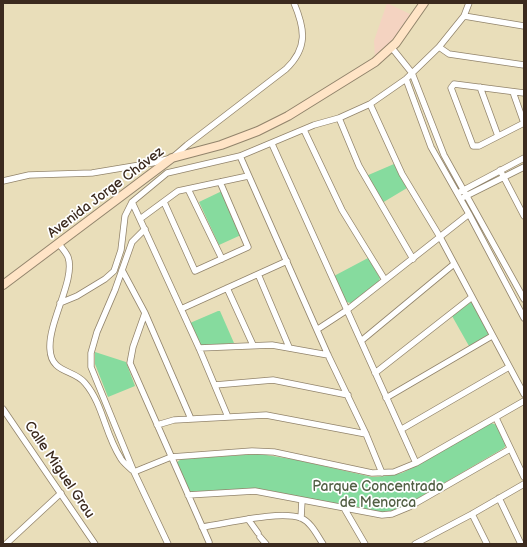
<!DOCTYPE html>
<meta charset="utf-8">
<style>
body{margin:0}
#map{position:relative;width:527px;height:547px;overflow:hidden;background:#e9deba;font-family:"Balsamiq Sans",sans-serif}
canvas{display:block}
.frame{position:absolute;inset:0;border:4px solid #3b2a1e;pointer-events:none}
</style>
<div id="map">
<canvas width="527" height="547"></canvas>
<div class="frame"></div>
</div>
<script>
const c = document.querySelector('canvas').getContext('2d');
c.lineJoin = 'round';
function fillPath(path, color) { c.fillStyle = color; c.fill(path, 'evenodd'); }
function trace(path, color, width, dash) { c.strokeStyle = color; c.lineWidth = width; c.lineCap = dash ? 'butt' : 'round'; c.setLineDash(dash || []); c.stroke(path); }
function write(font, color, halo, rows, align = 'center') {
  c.font = font + ' "Balsamiq Sans",sans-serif'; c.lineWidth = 3.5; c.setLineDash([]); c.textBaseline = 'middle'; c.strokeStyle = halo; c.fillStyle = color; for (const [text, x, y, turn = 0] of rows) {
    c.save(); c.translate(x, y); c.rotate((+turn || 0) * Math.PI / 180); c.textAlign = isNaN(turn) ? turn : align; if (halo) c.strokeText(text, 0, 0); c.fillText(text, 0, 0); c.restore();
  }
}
fillPath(new Path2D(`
 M387 3 412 15 392 45 375 58 374 41Z`), '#f4d3c1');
fillPath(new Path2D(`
 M394 164 407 188 382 203 366 176Z
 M222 191 241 235 219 245 199 202Z
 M368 258 380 278 379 281 351 303 346 302 334 276Z
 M471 302 474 305 489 333 488 335 469 346 452 316Z
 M218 311H220L234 343 202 346 198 344 190 323Z
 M95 352 126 362 135 386 108 397 95 364Z
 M491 423 497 425 506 445 504 448 403 507 391 511 377 513 262 489 190 493 176 463 181 459 260 454 297 460 372 477 387 476 402 473 412 468Z`), '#86db9e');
const street = new Path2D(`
 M469 3 464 16 439 47 449 54 524 65
 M464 16 524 26
 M392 48 412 73 444 155 524 299
 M406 79 431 147 469 214 524 318
 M480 87 498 136
 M513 92 524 123
 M524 93 454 84 451 88 473 146H479L524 123
 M370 104 402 174 440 237 524 394
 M339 118 359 166 413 259
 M304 130 342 210 385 280
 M272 144 416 463
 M240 156 328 355 366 434 382 473
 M500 170 524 216
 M3 181 29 175 92 173 152 163 172 158 187 145 286 69C308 48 305 29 294 3
 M188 189 222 259
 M460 192 524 158
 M464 197 524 167
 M132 202 199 348 228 417
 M164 202 195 271 248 247 220 182
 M140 219 178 191 248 176
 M145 229 132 242 115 290 97 332 91 353V367L134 472 168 544
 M59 244C62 248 66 252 68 257 76 279 48 322 50 349 51 374 74 369 85 383 103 404 105 434 120 457 122 462 128 466 132 470
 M122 270 145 313 191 419
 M258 274 289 347
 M227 288 253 345
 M60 303 77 296 105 279 114 271 121 250 125 216 132 202 167 173 240 156 314 125 339 118 370 104 406 79 439 47
 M181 309 287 261
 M145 313 133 347 130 363 209 542
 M318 329 347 310 469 214
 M361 341 454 264
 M199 348 272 345 328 355
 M375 373 472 297
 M215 385 273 380 348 395
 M386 398 492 336
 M3 409 95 544
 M496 418 524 477
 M157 425 174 420 266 415 366 434
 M402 429 509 367
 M134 472 171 457 252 451 274 452 372 473 394 472 416 463 524 401
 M188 495 255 491 382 515 392 514 409 507 510 449
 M499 498 521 544
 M344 508 365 544
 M472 514 487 544
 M301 518 302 500
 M248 519 258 533
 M202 527C226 524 279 510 301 518 311 522 317 535 323 544
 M260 537 266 544
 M6 544 61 493
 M415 544 472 514 524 484`);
const secondary = new Path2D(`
 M3 285 172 158 221 145 258 131 288 116 375 62 396 43 424 3`);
trace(street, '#92846c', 7);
trace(secondary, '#92846c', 10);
trace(street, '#fff', 5.5);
trace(secondary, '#ffe4c6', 8);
write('14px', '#3b2a1e', '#fff', [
 ["Avenida Jorge Chávez",106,193,-37],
 ["Calle Miguel Grau",59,470,56]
]);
write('14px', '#525f44', '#fff', [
 ["Parque Concentrado",378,487],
 ["de Menorca",378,503]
]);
</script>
